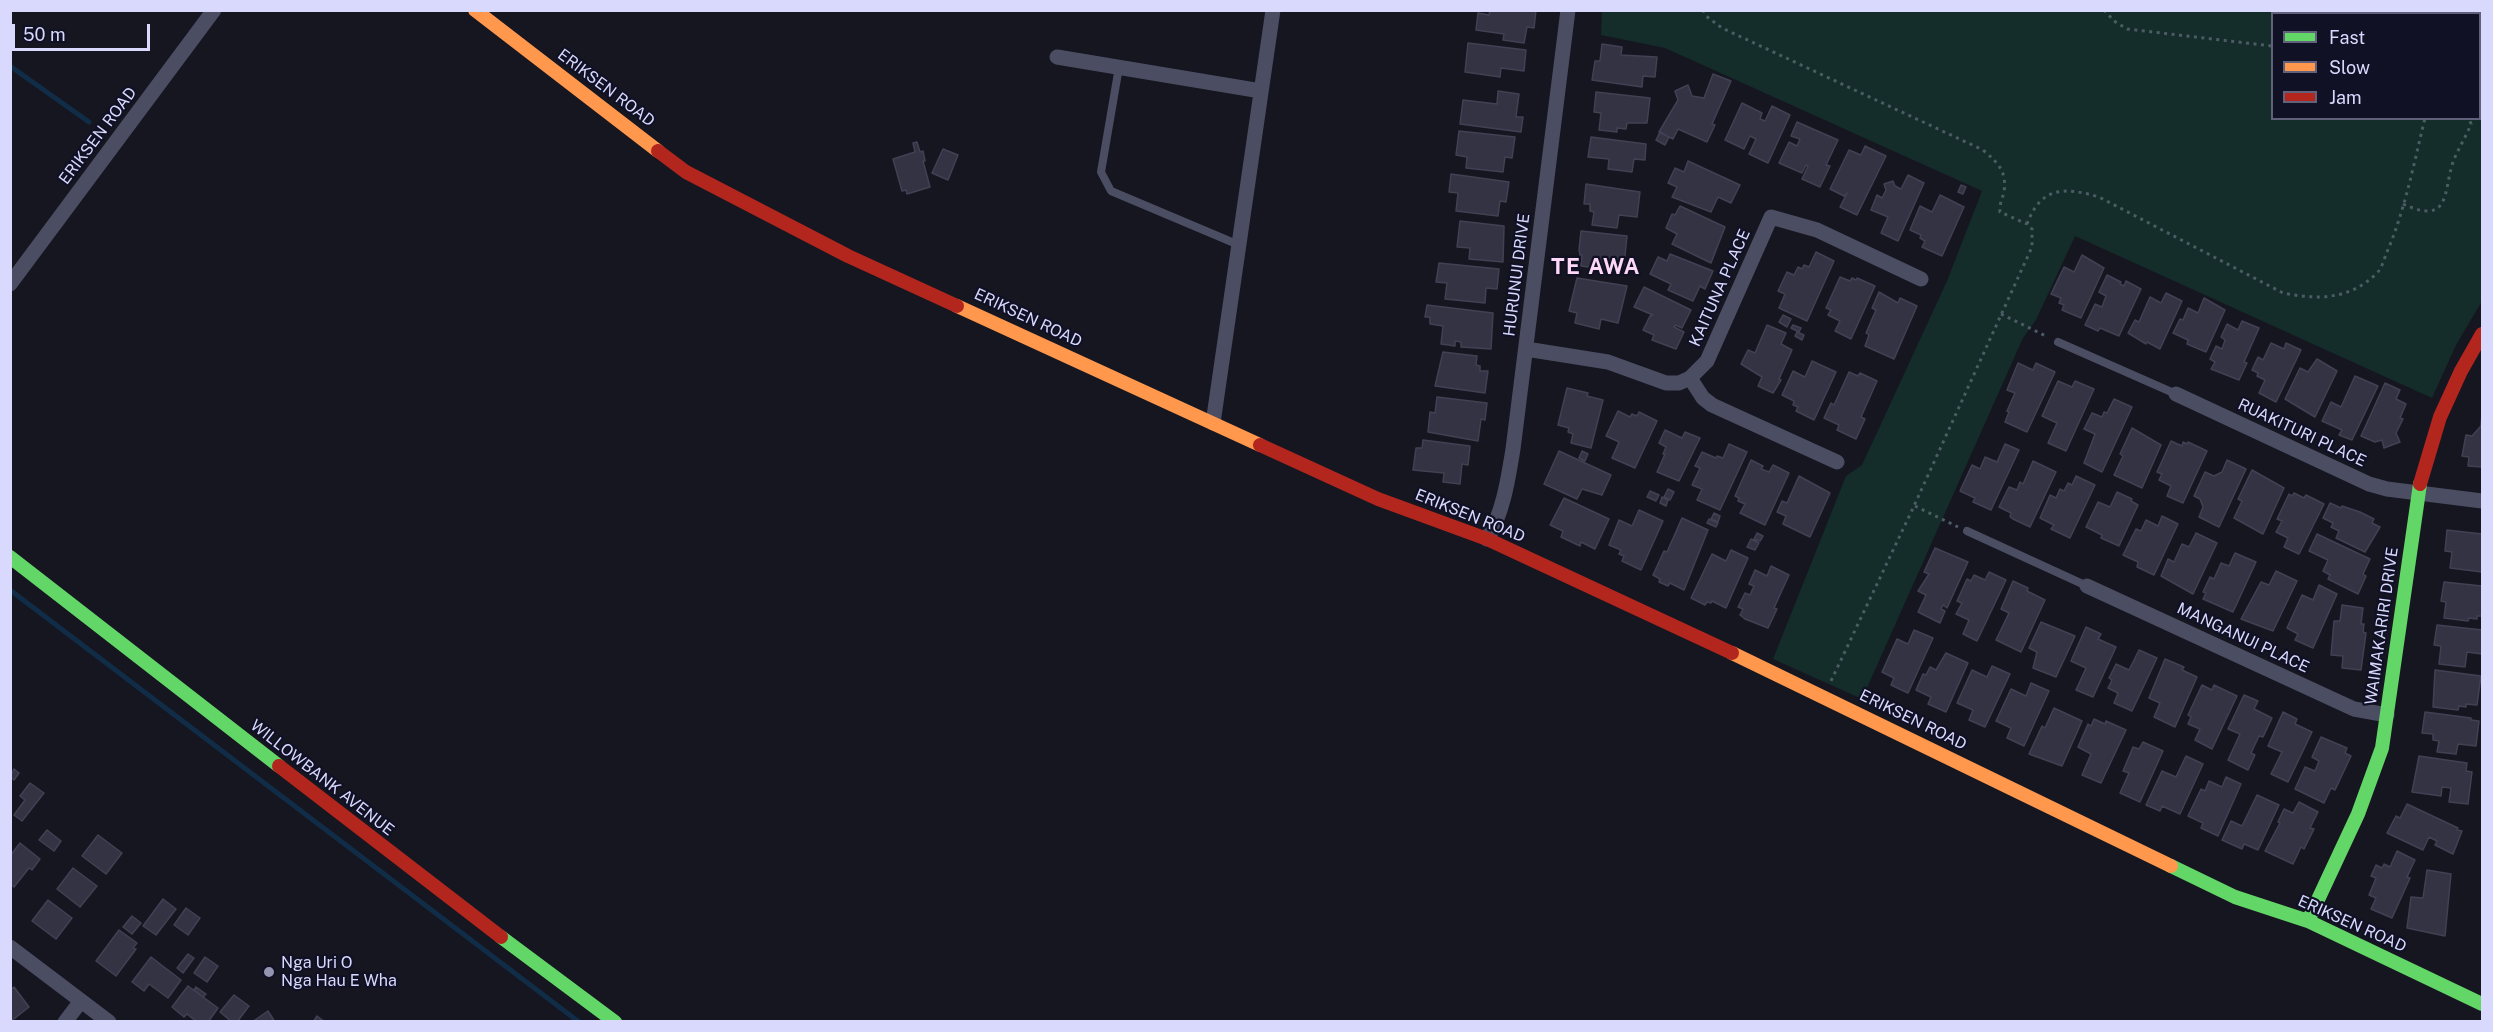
<!DOCTYPE html>
<style>
body{margin:0}
#map{position:relative;width:2493px;height:1032px;overflow:hidden;background:#161621;font-family:"Public Sans",sans-serif}
canvas{display:block}
.frame{position:absolute;inset:0;border:12px solid #d8d9fd;pointer-events:none}
.legend{position:absolute;left:2271px;top:12px;width:210px;height:108px;box-sizing:border-box;background:#111126;border:2px solid #61617c;margin:0;padding:8px 10px;list-style:none;font-size:18px;color:#d8d9fd}
.legend li{display:flex;align-items:center;gap:12px;height:30px}
.legend b{width:30px;border:2px solid #61617c}
.scale{position:absolute;left:12px;top:24px;width:138px;height:27px;box-sizing:border-box;border:3px solid #d8d9fd;border-top:0;padding-left:8px;font-size:18px;line-height:21px;white-space:nowrap;color:#d8d9fd;-webkit-text-stroke:4px #111126;paint-order:stroke}
</style>
<div id="map">
<canvas width="2493" height="1032"></canvas>
<div class="frame"></div>
<ul class="legend">
<li><b style="height:8px;background:#63d668"></b>Fast</li>
<li><b style="height:8px;background:#ff974d"></b>Slow</li>
<li><b style="height:8px;background:#b3261e"></b>Jam</li>
</ul>
<div class="scale">50 m</div>
</div>
<script>
const c = document.querySelector('canvas').getContext('2d');
c.lineJoin = 'round';
function fillPath(path, color) { c.fillStyle = color; c.fill(path, 'evenodd'); }
function trace(path, color, width, dash) { c.strokeStyle = color; c.lineWidth = width; c.lineCap = dash ? 'butt' : 'round'; c.setLineDash(dash || []); c.stroke(path); }
function write(font, color, halo, rows, align = 'center') {
  c.font = font + ' "Public Sans",sans-serif'; c.lineWidth = 4.5; c.setLineDash([]); c.textBaseline = 'middle'; c.strokeStyle = halo; c.fillStyle = color; for (const [text, x, y, turn = 0] of rows) {
    c.save(); c.translate(x, y); c.rotate((+turn || 0) * Math.PI / 180); c.textAlign = isNaN(turn) ? turn : align; if (halo) c.strokeText(text, 0, 0); c.fillText(text, 0, 0); c.restore();
  }
}
fillPath(new Path2D(`
 M1602 11 2296 10 2317 13 2272 14V118H2480V36H2482V301L2456 345 2432 398 2075 236 2036 320 2023 338 1862 699 1773 659 1846 476 1862 465 1947 281 1982 191 1665 48 1601 35Z`), '#142c2a');
trace(new Path2D(`
 M10 66 89 122
 M10 590 579 1022`), '#112c46', 5);
const building = new Path2D(`
 M1490 10H1536L1534 28 1527 27 1524 43 1503 40 1504 34 1476 30 1478 13 1489 15Z
 M1468 43 1526 50 1524 71 1501 68 1500 77 1465 72Z
 M1602 44 1622 47 1621 55 1657 57 1655 77 1643 76 1642 87 1592 80 1595 61H1600Z
 M1713 74 1731 81 1712 124 1715 125 1707 142 1678 129 1673 139 1659 132 1678 100 1675 91 1688 85 1692 96 1704 98Z
 M1498 91 1519 94 1516 117H1523L1521 132 1460 124 1463 100 1497 104Z
 M1596 92 1650 98 1647 123H1627L1626 129 1617 128V132L1599 130 1601 113 1594 112Z
 M1742 103 1762 113 1760 119 1765 121 1772 106 1790 115 1768 163 1749 154 1756 139 1750 136 1744 149 1725 140Z
 M1797 122 1838 140 1826 165 1830 166 1820 187 1802 179 1808 166 1806 165 1802 173 1779 163 1789 142 1797 146 1800 139 1791 136Z
 M1459 131 1515 137 1512 158 1505 157 1503 172 1466 168 1467 157 1456 155Z
 M1660 132 1669 137 1665 145 1656 140Z
 M1591 137 1646 144 1645 160 1634 159 1632 172 1608 169 1609 159 1588 157Z
 M917 142 920 152 923 151 925 161H923L930 187 907 194 906 190 902 191 893 159 915 152 913 143Z
 M1865 146 1886 156 1857 215 1840 207 1847 193 1844 196 1830 189 1849 150 1861 155Z
 M943 149 958 155 948 180 932 173Z
 M1688 161 1740 185 1731 203 1718 197 1711 212 1672 197 1677 187 1668 183 1675 168 1684 172Z
 M1451 174 1509 182 1506 202 1500 201 1498 216 1456 211 1458 193 1449 192Z
 M1908 175 1924 183 1898 241 1881 233 1888 217 1871 210 1877 195 1882 198 1886 190 1884 184 1893 181 1895 186 1901 189Z
 M1586 184 1640 192 1637 217 1619 215 1617 228 1592 225 1594 212 1590 211V204H1584Z
 M1961 185 1966 187 1963 194 1958 192Z
 M1940 195 1964 207 1942 256 1922 247 1925 241 1920 238 1921 235 1910 230 1920 206 1932 212Z
 M1680 206 1725 227 1711 263 1672 244 1677 234 1666 228 1672 214 1675 215Z
 M1460 221 1504 226 1503 262 1469 259 1470 248 1457 247Z
 M1581 231 1627 236 1624 265 1614 264V267L1605 266V269L1581 266 1582 255H1580L1579 250Z
 M1816 252 1834 261 1807 321 1779 308 1785 294 1778 291 1787 272 1794 275 1798 267 1802 269 1804 265 1809 267Z
 M1670 254 1713 271 1705 289 1700 286 1693 301 1668 290 1671 284 1650 274 1658 257 1667 261Z
 M2082 255 2104 268 2081 318 2062 310 2064 305 2059 303 2061 298 2051 294 2064 267 2074 272Z
 M1439 263 1499 269 1497 289 1486 288 1485 303 1445 299 1447 283 1436 282Z
 M2107 275 2121 282 2120 284 2124 286 2126 281 2141 289 2119 336 2100 328 2098 331 2085 325 2095 304 2102 307 2106 296 2099 292Z
 M1840 277 1850 281 1852 278 1856 280 1857 278 1875 286 1851 339 1835 331 1840 321 1828 315 1831 310 1826 308Z
 M1577 278 1627 286 1618 323 1601 319 1599 329 1575 323 1577 313 1569 311Z
 M1644 287 1691 310 1682 328 1675 325 1674 327 1684 332 1676 349 1652 340 1654 335 1643 330 1650 316 1653 315 1634 307Z
 M1879 292 1898 303 1900 298 1917 306 1894 359 1865 346 1869 335 1866 333 1876 310 1872 308Z
 M2166 293 2182 301 2160 349 2147 342 2146 344 2128 333 2135 320 2139 322 2150 297 2161 303Z
 M2204 298 2225 310 2206 352 2187 344 2188 340 2173 333 2180 319 2183 320 2188 308 2198 313Z
 M1427 305 1493 313 1491 349 1461 347V342L1455 341V346L1441 344 1443 326 1430 324V317H1425Z
 M1783 315 1791 319 1787 327 1779 322Z
 M2242 321 2259 328 2244 362 2247 363 2239 380 2211 369 2215 362 2210 359 2216 346 2222 349 2225 340 2221 337 2227 324 2238 330Z
 M1767 325 1786 333 1781 344 1792 350 1779 379 1781 380 1773 393 1758 386 1762 377 1741 364 1748 350 1755 353Z
 M1793 325 1801 328 1799 332 1791 328Z
 M1797 332 1804 335 1802 340 1795 336Z
 M2271 343 2284 349 2286 343 2301 350 2276 402 2259 393 2265 380 2257 376 2258 373 2252 370 2258 357 2263 360Z
 M1443 352 1477 356 1476 365 1480 366V371H1488L1485 393 1435 386Z
 M2317 359 2337 371 2315 417 2285 399 2300 368 2308 372Z
 M1812 361 1836 372 1814 420 1796 411 1798 407 1793 405 1794 401 1782 395 1793 371 1805 377Z
 M2018 363 2033 370 2036 363 2055 372 2027 432 2005 422 2009 412 2007 411 2015 393 2007 390Z
 M1849 372 1858 376 1860 373 1877 381 1861 417 1865 419 1856 439 1837 430 1839 425 1824 418 1831 403 1834 405Z
 M2355 376 2378 386 2352 440 2339 435 2342 430 2322 421 2331 402 2341 407Z
 M2058 381 2072 387 2075 381 2094 389 2066 451 2048 443 2057 423 2042 416Z
 M2385 383 2400 390 2396 399 2406 404 2400 418 2403 419 2396 433 2400 442 2384 448 2382 440 2375 442 2361 436Z
 M1567 388 1588 393 1587 396 1603 400 1591 448 1571 443 1573 434 1568 432 1569 428 1558 425Z
 M1437 397 1487 403 1485 420 1481 419 1478 441 1428 432 1430 412 1435 413Z
 M2114 399 2132 407 2102 472 2084 463 2095 434 2084 429 2092 413 2102 417 2104 412 2107 413Z
 M1618 411 1630 417 1632 414 1637 416 1639 412 1657 421 1635 468 1612 458 1619 442 1606 436Z
 M2482 413V467L2468 466 2469 457 2462 456 2466 435 2472 436 2481 426Z
 M2132 428 2161 445 2142 488 2114 475 2123 456 2120 454Z
 M1665 430 1682 438 1685 432 1700 438 1679 481 1657 472 1665 454H1663L1666 447 1659 443Z
 M1423 440 1470 446 1468 465 1462 464 1460 484 1443 482 1444 473 1413 470 1416 448H1422Z
 M2171 441 2182 446 2183 442 2187 444 2188 442 2207 451 2183 503 2167 496 2171 486 2159 480 2162 474 2157 472Z
 M1729 444 1747 452 1720 510 1697 500 1702 489 1692 485 1700 468 1695 466 1702 452 1716 458 1717 456 1723 458Z
 M2005 444 2019 450 1991 510 1973 502 1975 498 1960 491 1972 465 1980 469 1985 457 1997 462Z
 M1559 451 1611 475 1602 495 1582 489 1577 499 1544 484Z
 M1582 451 1588 454 1585 461 1579 458Z
 M1751 460 1763 466 1761 469 1769 472 1773 465 1789 473 1765 525 1740 513 1745 504 1738 501 1739 498 1735 496Z
 M2227 460 2246 469 2219 527 2199 517 2203 507 2200 499 2194 496 2205 472 2214 476 2222 472Z
 M2033 461 2056 472 2030 527 2013 519 2010 517 2011 513 1999 507 2009 487 2017 490 2020 482 2023 484Z
 M2252 470 2284 488 2263 534 2234 518 2242 501 2238 499Z
 M1799 476 1830 493 1810 537 1783 524 1786 516 1777 512 1782 501 1787 503Z
 M2076 476 2095 485 2070 538 2051 529 2054 525 2040 518 2050 495 2056 498 2060 489 2064 491 2068 483 2072 485Z
 M1668 489 1674 492 1670 500 1664 497Z
 M1650 491 1659 495 1656 501 1647 497Z
 M2117 492 2132 499 2131 501 2138 505 2119 546 2101 538 2102 535 2086 527 2098 502 2110 507Z
 M2294 493 2304 498 2306 495 2324 504 2299 554 2284 547 2288 538 2276 532 2282 521 2277 519 2289 494 2292 496Z
 M1662 497 1668 500 1666 506 1660 503Z
 M1564 498 1609 519 1595 549 1581 542 1580 546 1561 537 1563 531 1550 525Z
 M2330 503 2341 508 2342 506 2360 512 2374 519 2372 523 2380 527 2365 552 2336 538 2339 531 2331 527 2333 523 2323 518Z
 M1639 510 1663 521 1641 570 1622 561 1624 556 1619 554 1621 550 1609 545 1619 520 1632 526Z
 M1714 513 1720 516 1718 522 1711 519Z
 M2162 516 2178 524 2154 575 2137 567 2138 562 2123 555 2136 529 2141 531 2146 520 2158 526Z
 M1682 518 1708 530 1684 590 1670 583 1668 586 1659 582 1660 579 1653 575 1664 551 1667 552Z
 M1709 519 1718 523 1716 527 1707 523Z
 M2447 530 2482 534V572L2450 568 2452 552 2445 551Z
 M1757 533 1763 536 1760 541 1754 539Z
 M2196 533 2217 543 2193 594 2161 576 2168 559 2174 562 2182 544 2189 547Z
 M2317 534 2370 559 2363 574 2366 576 2358 594 2328 579 2330 575 2323 571 2328 560 2309 551Z
 M1751 539 1759 543 1755 550 1747 547Z
 M1935 548 1968 562 1947 608 1943 605 1941 609 1945 611 1940 623 1918 612 1926 595 1918 591 1929 574 1924 572Z
 M1731 550 1748 558 1726 608 1712 601 1711 603 1707 602 1705 605 1691 598 1712 554 1726 561Z
 M2235 553 2256 562 2233 612 2203 599 2206 593 2203 592 2210 577 2214 579 2221 563 2229 566Z
 M1771 566 1789 575 1774 608 1777 609 1768 628 1745 619 1740 615 1743 609 1738 607 1745 593 1750 595 1754 586 1749 584 1755 570 1767 576Z
 M2276 571 2297 581 2273 631 2241 619 2261 582 2269 585Z
 M1989 572 2006 580 1977 641 1963 634 1969 620 1956 614 1962 603 1957 601 1967 579 1971 581 1974 575 1985 580Z
 M2013 581 2028 588 2027 591 2045 600 2021 652 1996 640 2009 613 2001 609Z
 M2444 582 2482 586V616H2477V619L2469 618 2468 621 2444 618 2446 602 2441 601Z
 M2319 585 2337 594 2313 648 2295 640 2298 634 2287 628 2302 595 2313 600Z
 M2342 605 2363 608 2361 624H2364L2363 632 2366 633 2361 670 2342 668 2343 656 2331 655 2334 621H2340Z
 M2041 622 2075 636 2056 677 2033 668 2037 652 2029 648Z
 M2437 625 2482 630V654L2467 652 2465 667 2439 664 2441 646 2434 645Z
 M2086 627 2101 634 2098 639 2116 647 2093 697 2076 690 2086 668 2071 661Z
 M1914 630 1933 638 1908 693 1891 685 1894 678 1882 672 1897 639 1908 644Z
 M2139 650 2157 658 2132 711 2114 703 2118 693 2108 688 2112 680 2109 678 2116 664 2129 670Z
 M1946 653 1968 663 1946 712 1928 704 1931 697 1916 690 1923 674 1926 675 1930 667 1936 670Z
 M2165 659 2184 667 2182 670 2197 677 2175 727 2154 717 2160 703 2149 698Z
 M1992 666 2010 674 1985 727 1969 720 1973 710 1957 703 1972 670 1987 677Z
 M2435 670 2481 676 2477 705 2466 704V707L2459 706 2458 710 2433 707Z
 M2031 683 2049 691 2024 746 2007 738 2011 728 1996 721 2011 689 2026 696Z
 M2202 685 2212 690 2214 685 2237 696 2212 749 2195 740 2200 729 2188 724 2191 717 2188 715Z
 M2244 695 2258 701 2254 709 2272 718 2263 737 2259 736 2251 753 2255 755 2248 770 2228 760 2240 734 2228 729Z
 M2054 708 2082 721 2062 766 2029 754 2042 726 2045 728Z
 M2283 712 2297 719 2295 724 2312 732 2288 782 2271 774 2282 752 2268 746Z
 M2425 712 2471 718V720L2479 721 2476 746 2458 744 2456 754 2437 752 2439 741 2433 740V734L2422 733Z
 M2094 719 2105 724 2106 721 2126 730 2101 783 2082 775 2091 754 2078 747 2088 724 2091 726Z
 M2321 737 2347 748 2345 753 2351 756 2335 790 2331 788 2324 803 2295 789 2305 767 2315 771 2319 761 2312 757Z
 M2143 742 2163 751 2140 802 2120 793 2129 773 2123 771 2133 747 2139 749Z
 M2186 756 2203 764 2180 814 2162 806 2160 811 2146 805 2162 771 2176 777Z
 M2419 756 2467 763 2466 771 2472 772 2468 804 2449 802 2451 788 2442 787 2441 796 2412 792Z
 M14 769 19 773 14 780 10 777Z
 M2226 777 2241 784 2218 836 2201 828 2203 823 2188 816 2201 789 2205 791 2209 781 2222 787Z
 M30 783 44 793 22 821 14 815 25 800 20 796Z
 M2257 795 2279 805 2258 850 2244 844 2242 849 2222 840 2231 821 2242 826Z
 M2299 802 2318 812 2310 828 2314 829 2304 849 2301 847 2293 864 2265 851 2280 823 2278 822 2284 809 2293 813Z
 M2407 804 2458 828 2457 830 2462 831 2453 854 2435 845 2437 841 2429 837 2423 850 2387 833 2396 816 2400 818Z
 M47 830 61 841 54 851 39 840Z
 M98 835 122 853 106 874 82 856Z
 M20 843 40 859 32 870 29 868 14 887 10 884V856Z
 M2397 851 2415 860 2407 877 2410 878 2392 918 2371 909 2376 898 2369 895 2376 878 2371 876 2376 865 2382 868 2384 864 2390 867Z
 M73 868 97 886 80 907 57 889Z
 M2427 870 2451 874 2445 936 2407 928 2411 897 2423 898Z
 M163 899 176 909 156 935 143 926Z
 M48 900 72 918 56 939 32 921Z
 M186 908 200 918 188 935 174 925Z
 M132 916 141 923 132 934 123 927Z
 M119 930 137 943 133 948 136 949 116 976 96 961Z
 M188 954 194 958 183 973 177 968Z
 M151 957 181 980 168 998 149 984 144 991 132 982Z
 M205 957 218 966 207 982 194 973Z
 M188 986 218 1008 208 1022H197L187 1014 184 1017 172 1007Z
 M14 987 29 1007 10 1022V990Z
 M196 987 206 994 203 997 194 990Z
 M234 995 249 1006 237 1022H232L220 1012Z
 M268 1011 275 1022H252Z
 M317 1016 325 1022H313Z`);
fillPath(building, '#343343');
trace(building, '#424154', 1.5);
trace(new Path2D(`
 M1703 10 1706 16 1722 28 1983 150C1998 163 2007 171 2004 192 2002 200 1999 205 2000 212L2027 224 2032 229V247L1914 506 1831 681
 M2104 10 2114 21 2127 29 2272 46
 M2480 92H2482
 M2403 204C2451 226 2443 192 2453 162 2458 149 2466 137 2471 124L2469 118
 M2027 224C2041 186 2065 187 2099 197L2283 293C2317 300 2350 300 2377 273 2382 268 2384 259 2387 252 2405 210 2414 163 2425 118
 M2001 314 2048 337
 M1915 506 1958 527`), '#4c5c65', 3, [3, 4.5]);
trace(new Path2D(`
 M1119 67 1101 172 1111 191 1239 245
 M2058 342 2176 394
 M1967 531 2087 586`), '#4b4d62', 8);
trace(new Path2D(`
 M1057 57 1261 91
 M10 284 214 10
 M1526 349 1608 362 1666 383H1679L1690 378 1707 361 1771 217 1817 230 1921 279
 M1690 378 1703 398 1712 405 1837 462
 M2176 394 2369 484 2387 489 2482 501
 M1213 423 1273 10
 M1487 539C1503 513 1508 480 1513 449L1568 10
 M2087 586 2354 709 2387 715
 M10 947 109 1022
 M65 1022 81 1001`), '#4b4d62', 15);
trace(new Path2D(`
 M10 557 279 766
 M2171 866 2235 897 2308 921 2482 1004
 M2308 921 2358 814 2382 748 2420 484
 M501 937 615 1022`), '#63d668', 14);
trace(new Path2D(`
 M475 10 658 151
 M957 306 1260 445
 M1732 653 2171 866`), '#ff974d', 14);
trace(new Path2D(`
 M658 151 686 172 848 256 957 306
 M1260 445 1378 499 1487 539 1732 653
 M2420 484 2440 417 2461 371 2482 334
 M279 766 501 937`), '#b3261e', 14);
for (const [x, y, r, color] of [
 [269,972,6,"#9495b0"]
]) { const dot = new Path2D(); dot.arc(x, y, r, 0, 2 * Math.PI); c.fillStyle = color; c.fill(dot); trace(dot, '#111126', 2); }
write('16px', '#d8d9fd', '#111126', [
 ["ERIKSEN ROAD",606,88,37],
 ["ERIKSEN ROAD",98,136,-53],
 ["HURUNUI DRIVE",1517,275,-83],
 ["KAITUNA PLACE",1720,288,-66],
 ["ERIKSEN ROAD",1028,318,25],
 ["RUAKITURI PLACE",2302,433,25],
 ["ERIKSEN ROAD",1470,516,22],
 ["WAIMAKARIRI DRIVE",2382,626,-82],
 ["MANGANUI PLACE",2243,638,25],
 ["ERIKSEN ROAD",1913,720,26],
 ["WILLOWBANK AVENUE",322,778,38],
 ["ERIKSEN ROAD",2352,924,24]
]);
write('16px', '#d8d9fd', '#111126', [
 ["Nga Uri O",281,963],
 ["Nga Hau E Wha",281,981]
], 'left');
c.letterSpacing = '1.5px';
write('bold 22px', '#fdd9f5', '#111126', [
 ["TE AWA",1596,267]
]);
c.letterSpacing = '0px';
</script>
